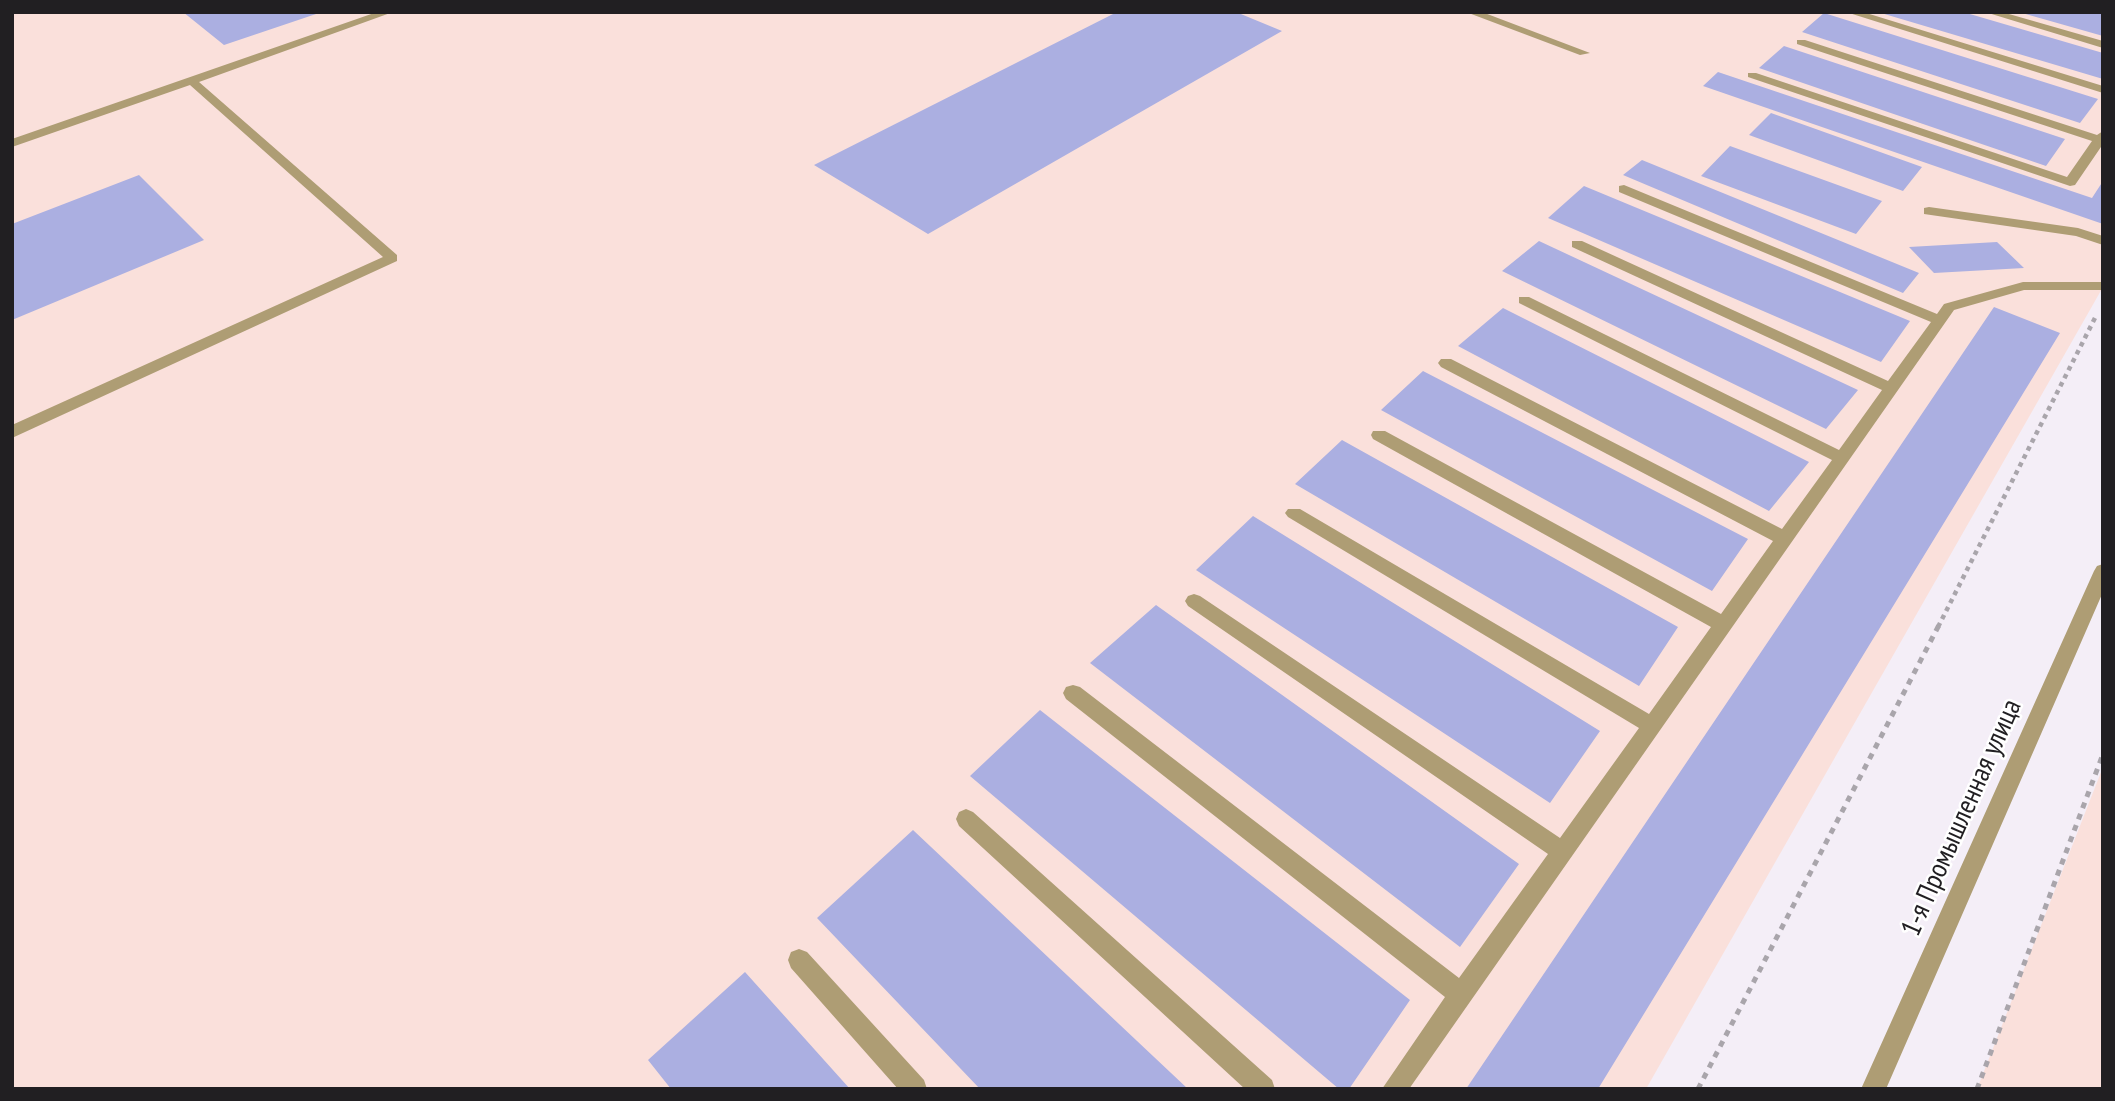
<!DOCTYPE html>
<meta charset="utf-8">
<style>
body{margin:0}
#map{position:relative;width:2115px;height:1101px;overflow:hidden;background:#f4eef7;font-family:"PT Sans Narrow",sans-serif}
canvas{display:block}
.frame{position:absolute;inset:0;border:14px solid #211f22;pointer-events:none}
</style>
<div id="map">
<canvas width="2115" height="1101"></canvas>
<div class="frame"></div>
</div>
<script>
const c = document.querySelector('canvas').getContext('2d');
c.lineJoin = 'round';
function fillPath(path, color) { c.fillStyle = color; c.fill(path, 'evenodd'); }
function trace(path, color, width, dash) { c.strokeStyle = color; c.lineWidth = width; c.lineCap = dash ? 'butt' : 'round'; c.setLineDash(dash || []); c.stroke(path); }
function write(font, color, halo, rows, align = 'center') {
  c.font = font + ' "PT Sans Narrow",sans-serif'; c.lineWidth = 5; c.setLineDash([]); c.textBaseline = 'middle'; c.strokeStyle = halo; c.fillStyle = color; for (const [text, x, y, turn = 0] of rows) {
    c.save(); c.translate(x, y); c.rotate((+turn || 0) * Math.PI / 180); c.textAlign = isNaN(turn) ? turn : align; if (halo) c.strokeText(text, 0, 0); c.fillText(text, 0, 0); c.restore();
  }
}
fillPath(new Path2D(`
 M12 12H2103V287L1646 1089H12Z
 M2103 767V1089H1977L1981 1079Z`), '#fae0db');
fillPath(new Path2D(`
 M183 12H319V13L224 45Z
 M1117 12H1236L1282 31 928 234 814 165Z
 M1963 12 2103 53V79L1881 13Z
 M2023 12 2103 14V36L2022 13Z
 M1824 13 2098 99 2080 123 1802 32Z
 M1784 46 2065 139 2046 166 1759 68Z
 M1718 72 2092 198 2103 181V224L1703 86Z
 M1771 113 1922 167 1903 191 1749 135Z
 M1730 146 1882 201 1856 234 1701 176Z
 M1642 160 1919 273 1903 293 1623 175Z
 M139 175 204 240 12 320V224Z
 M1584 186 1910 321 1881 362 1548 218Z
 M1539 241 1858 390 1826 429 1502 271Z
 M1997 242 2024 268 1934 273 1909 247Z
 M1994 307 2060 333 1598 1089H1466Z
 M1503 308 1809 462 1769 511 1458 346Z
 M1423 371 1748 539 1712 591 1381 410Z
 M1342 440 1678 627 1639 686 1295 484Z
 M1253 516 1600 731 1550 803 1196 570Z
 M1156 605 1519 864 1460 947 1090 663Z
 M1040 710 1410 1000 1349 1089H1339L970 776Z
 M913 830 1188 1089H980L817 918Z
 M745 972 850 1089H671L648 1060Z`), '#abafe1');
trace(new Path2D(`
 M1938 627 2095 318`), '#a9a5ab', 4.5, [4.5, 4.5]);
trace(new Path2D(`
 M1698 1089 1939 625
 M1977 1089 2103 754`), '#a9a5ab', 5, [6, 6]);
fillPath(new Path2D(`
 M377 12H393L199 82 397 255V261L12 438V425L383 257 190 85 12 147V139Z
 M1466 12H1482L1590 53 1580 55Z
 M1846 12H1863L2103 86V93Z
 M1985 12H2002L2103 41V48Z
 M1797 40H1805L2097 135 2103 131V144L2075 185 2070 186 1748 77V73H1756L2067 177 2092 141 1797 44Z
 M1624 185 1937 314 1944 304 2023 282H2103V290H2024L1954 310 1409 1089H1382L1445 997 1066 699 1063 693 1066 687 1073 685 1080 687 1459 978 1548 854 1188 606 1185 601 1188 596 1194 594 1200 596 1560 838 1639 728 1288 517 1285 513 1288 509H1300L1649 714 1711 627 1373 439 1371 435 1373 431H1385L1721 614 1773 541 1441 367 1438 363 1441 359H1451L1782 529 1832 460 1519 303V297H1529L1839 450 1882 390 1572 247V241H1582L1888 381 1931 322 1619 192V186Z
 M1929 207 2078 228 2103 236V245L2076 236 1924 214V208Z
 M2103 564V592L1886 1089H1861L2094 571 2097 566Z
 M966 809 973 812 1272 1080 1275 1089H1245L959 826 956 819 959 812Z
 M799 949 807 952 924 1080 927 1089H898L791 968 788 960 791 952Z`), '#ae9d74');
write('28px', '#211f22', '#fff', [
 ["1-я Промышленная улица",1962,818,-66]
]);
</script>
